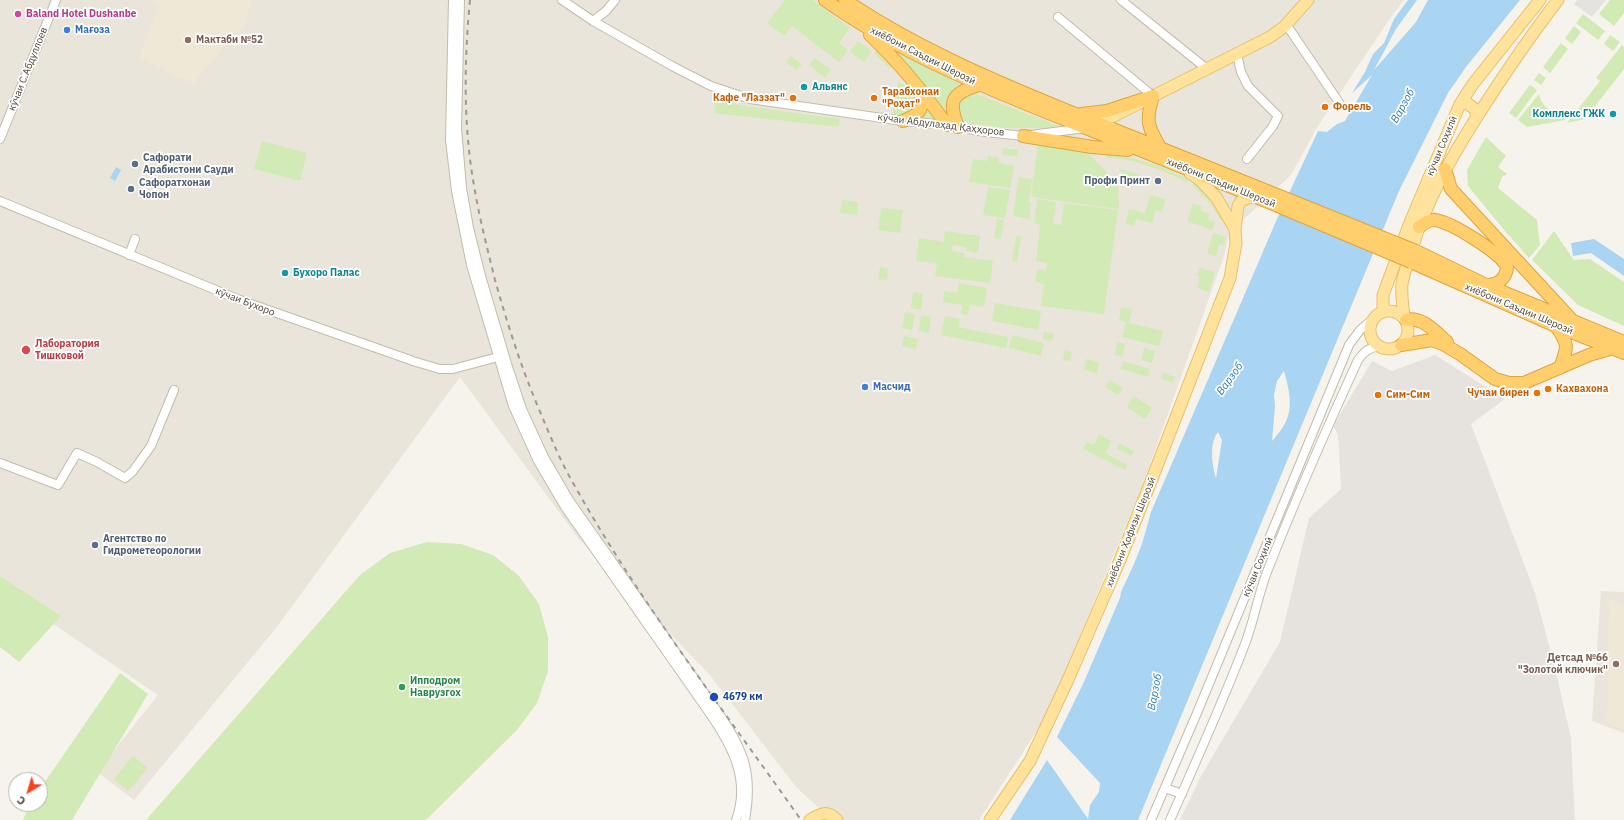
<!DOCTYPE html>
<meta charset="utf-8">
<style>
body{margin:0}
#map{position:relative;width:1624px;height:820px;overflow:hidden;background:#f6f3ec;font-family:"IBM Plex Sans",sans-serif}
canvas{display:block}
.north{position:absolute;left:8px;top:772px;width:40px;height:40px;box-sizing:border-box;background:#fff;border:1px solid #b7b4b0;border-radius:50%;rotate:218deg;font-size:11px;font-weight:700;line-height:16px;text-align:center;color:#4b4439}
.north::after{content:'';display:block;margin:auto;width:14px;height:18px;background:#fc3f1d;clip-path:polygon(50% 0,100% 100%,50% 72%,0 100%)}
</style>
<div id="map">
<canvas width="1624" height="820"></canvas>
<div class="north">С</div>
</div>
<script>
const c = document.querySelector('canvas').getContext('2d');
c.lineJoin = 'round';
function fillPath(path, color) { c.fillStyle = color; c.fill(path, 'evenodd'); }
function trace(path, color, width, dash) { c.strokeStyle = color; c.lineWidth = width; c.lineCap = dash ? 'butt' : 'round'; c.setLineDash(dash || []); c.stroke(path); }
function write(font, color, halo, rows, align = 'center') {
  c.font = font + ' "IBM Plex Sans",sans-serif'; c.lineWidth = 3.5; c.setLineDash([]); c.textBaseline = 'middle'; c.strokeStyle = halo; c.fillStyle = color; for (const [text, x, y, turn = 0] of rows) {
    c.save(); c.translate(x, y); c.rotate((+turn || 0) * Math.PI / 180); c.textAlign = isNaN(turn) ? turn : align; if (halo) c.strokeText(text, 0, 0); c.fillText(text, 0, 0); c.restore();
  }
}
fillPath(new Path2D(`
 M0 0H1404L1391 17 1316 129 1291 175 1230 232 1224 256 1142 487 1047 715 979 820H832L797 788 709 674 578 538 460 377 276 628 134 800 97 772 158 695 0 588Z
 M1601 591 1624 592V733L1592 721Z`), '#eae5da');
fillPath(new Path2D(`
 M1435 355 1505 399 1471 424 1535 593 1555 668 1571 738 1575 820H1180L1201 776 1280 642 1309 518 1341 489 1338 435 1333 426 1372 361 1392 371Z`), '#e6e2dd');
fillPath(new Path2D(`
 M148 0H251L252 1 244 24 194 83 173 75 139 57 159 5Z
 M1609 598 1624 605V730L1607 723Z`), '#efe8d6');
fillPath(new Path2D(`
 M785 0H813L850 28 839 43 848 50 839 62 792 26 784 36 767 23Z
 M1610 0H1624V13L1614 26 1599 14Z
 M1583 14 1605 31 1598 40 1576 23Z
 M1574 26 1581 32 1572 44 1565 38Z
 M1610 35 1620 42 1613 51 1604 44Z
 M858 41 872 51 864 62 850 52Z
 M1561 43 1568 49 1550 73 1543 67Z
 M1622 45 1624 47V69L1585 119 1567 123 1600 81 1596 78Z
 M877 47 893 65 890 69 875 54Z
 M888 47 961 84C948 94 944 101 949 117Z
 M791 56 802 64 797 70 786 62Z
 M815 58 831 70 825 78 809 65Z
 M1539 73 1546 78 1541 85 1534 80Z
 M898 82C908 86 915 91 919 102 912 114 906 118 892 115Z
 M1530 85 1537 90 1516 118 1509 113Z
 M971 92 1064 128H1004L961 122 956 105 958 100Z
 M717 93 738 105 840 119 839 127 714 113Z
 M1539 94C1542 107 1552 115 1566 111L1570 114 1565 120 1527 127 1518 120Z
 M927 107 937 119 919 117Z
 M1486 137 1506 156 1498 167 1507 174 1502 177 1498 188 1537 220 1540 245 1529 258 1505 231 1468 186 1467 170Z
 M262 141 307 153 300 181 254 169Z
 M1038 145 1088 153 1118 185 1119 209 1031 197Z
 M1003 148 1018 150 1017 156 1003 155Z
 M1106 154 1133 158 1161 167 1188 179 1187 182 1160 170 1133 161 1106 157Z
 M988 156 999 158V163L1014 166 1010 188 969 182 973 159 987 161Z
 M1118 168 1140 175 1131 185Z
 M1019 177 1032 179 1029 202 1031 203 1029 219 1013 216Z
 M1194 182 1215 204 1224 220 1221 221 1212 205 1192 185Z
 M988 187 1010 190 1005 218 983 215Z
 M1150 195 1166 199 1162 212 1156 210 1152 223 1136 219 1134 226 1125 224 1129 209 1145 213Z
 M1037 199 1056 202 1053 224 1061 225 1064 203 1118 210 1104 314 1041 306 1044 284 1035 282 1037 269 1046 270 1047 263 1036 261 1040 225 1034 223Z
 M842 200 858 202 857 215 840 213Z
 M1193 203 1202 207 1201 211 1210 214 1208 220 1215 222 1212 230 1187 221Z
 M881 208 903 210 900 233 878 230Z
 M997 219 1004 220 1001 239 994 238Z
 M945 231 980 236 978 253 966 251V247L953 245 952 251 965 253 964 257 993 261 990 283 935 276 937 263 916 261 919 238 944 242Z
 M1554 231 1574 260 1590 259 1624 282V326L1578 305 1532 260Z
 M1213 233 1226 237 1224 245 1220 244 1216 256 1207 253Z
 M1016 236H1021L1017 262 1012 261Z
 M880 267 888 268 887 280 878 279Z
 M1200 268 1215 272 1209 292 1197 288 1200 277 1197 276Z
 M959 283 987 288 984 307 970 305 968 315 961 314 963 305 943 302 944 291 957 293Z
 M913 292 923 294 921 310 911 308Z
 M995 303 1041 311 1038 330 992 321Z
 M1121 307 1132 309 1129 323 1163 331 1159 346 1122 337 1126 322 1119 320Z
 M905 312 915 314 912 330 902 328Z
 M921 315 931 317 929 333 919 331Z
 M945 316 960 319 958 327 1008 337 1006 348 941 335Z
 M1044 332 1054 334 1052 341 1043 339Z
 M1012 335 1044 343 1041 356 1009 348Z
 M904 336 918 339 916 349 902 346Z
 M1117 342 1125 344 1123 356 1115 355Z
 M1144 348 1155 351 1152 363 1141 360Z
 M1065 350 1072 352 1070 361 1063 360Z
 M1086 359 1099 362 1097 373 1084 370Z
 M1123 361 1150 369 1148 377 1121 369Z
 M1163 373 1175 377 1173 383 1161 379Z
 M1110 380 1123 388 1118 395 1105 387Z
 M1134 396 1152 408 1145 419 1127 407Z
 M1099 434 1112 441 1105 453 1127 465 1125 470 1083 449 1087 442 1094 445Z
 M1119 443 1134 451 1131 456 1117 449Z
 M427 542 461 544 493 555 519 576 539 604 548 637V671L537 703 517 730 426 820H146L360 575 390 553Z
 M0 576 61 616 19 662 0 647Z
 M120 673 148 694 72 820H23L30 804H40V789Z
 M133 756 148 768 128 791 114 779Z`), '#d2eab5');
fillPath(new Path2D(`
 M1577 0H1606L1592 17 1574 4Z`), '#e5e3e0');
fillPath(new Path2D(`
 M1408 0H1417L1396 29 1374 70 1416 22 1428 0H1520L1466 67 1448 93 1399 191 1138 820H1010L1047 760 1088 819 1090 805 1099 792 1100 783 1057 737 1083 684 1120 598 1121 592 1134 564 1142 544 1151 512 1277 219 1318 131 1327 132 1337 124 1345 121 1372 75 1352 93 1365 72 1373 54 1384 43 1394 19ZM1284 371C1292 400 1295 417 1272 441L1275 406 1274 395 1277 381ZM1218 432 1222 440 1216 478C1212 465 1209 443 1218 432Z
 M116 167 121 170 115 181 110 178Z
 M1594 239 1624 259V276L1591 253 1573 256 1571 243Z`), '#a9d4f2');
const minor = new Path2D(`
 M453 0 450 140 456 191 471 265 513 406 538 461 565 507 708 711C731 744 751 779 736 820
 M460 0 457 128 462 188 469 228 481 276 507 364 522 409 544 457 569 500 720 715C745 752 753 775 745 820
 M562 0 593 21 672 66 711 86 750 99 903 121 947 125 986 132 1023 136 1085 128
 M1121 0 1207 69
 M1058 17 1153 96
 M593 21 606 11 615 0
 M1286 24 1340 104
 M1237 54 1241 72 1248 86 1278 116 1273 126 1247 159
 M0 139 56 0
 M0 201 240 300 416 362 440 369H453L498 357
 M129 255 135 239
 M0 463 58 485 77 453 97 462 125 478 133 471 151 446 174 390
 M1165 788 1182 794
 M1151 820 1197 713 1349 345 1360 330 1373 319
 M1170 820C1196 762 1222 704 1245 644 1254 621 1258 595 1267 572 1295 500 1326 430 1358 360 1364 352 1368 348 1379 346`);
const major = new Path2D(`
 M1460 104 1467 103 1476 110V118
 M1094 126 1270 37 1284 27 1308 0
 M1190 173 1200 180 1216 197 1235 229
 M1370 330a19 19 0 1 1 38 0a19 19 0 1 1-38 0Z
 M1383 311V295L1409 225 1460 104 1473 84 1540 0
 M1404 317C1403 306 1401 295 1402 284 1404 272 1409 260 1412 249 1426 202 1449 161 1475 120 1501 79 1528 39 1558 0
 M810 820C820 813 828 810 837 820
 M990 820 1030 761 1067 682 1120 560 1157 466 1230 278 1236 243 1235 229 1238 206 1241 201 1253 196`);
const highway = new Path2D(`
 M825 0C903 55 988 89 1076 124 1143 151 1211 179 1278 206
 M845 0C913 46 987 78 1063 109 1136 139 1209 167 1282 197
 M870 35C899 62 924 93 947 125
 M1153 96C1145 122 1148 127 1161 149
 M1081 114 1107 111 1153 96
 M903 121C921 114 925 109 919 89
 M958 127C948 101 951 94 978 85
 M1023 136 1092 147 1128 150
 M1445 169 1451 189 1571 319
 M1419 227C1423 224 1429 219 1435 220 1451 222 1501 253 1507 267 1506 279 1498 285 1486 285
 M1416 251 1486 285 1624 342
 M1411 262 1556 326 1624 353
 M1406 320C1422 316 1436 332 1447 342
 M1556 326C1569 345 1568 346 1560 368
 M1401 345 1432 340 1443 344 1460 354 1495 379 1509 383H1524L1589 355 1613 348`);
trace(minor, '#c2bbae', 10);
trace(major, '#e6c16a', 13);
trace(highway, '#e0a43c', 14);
trace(minor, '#fff', 8);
trace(major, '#ffe39c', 11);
trace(highway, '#ffcf6e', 12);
trace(new Path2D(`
 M470 0C464 63 463 128 475 191 480 221 488 251 495 280 508 326 522 370 541 414 549 433 557 453 567 472 634 595 721 706 801 820`), '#9a9a9a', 2, [5, 5]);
const highwayBridge = new Path2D(`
 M1282 197 1416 251
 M1278 206 1411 262`);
trace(highwayBridge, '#e0a43c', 14, []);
trace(highwayBridge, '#ffcf6e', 12);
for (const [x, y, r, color] of [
 [18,14,4,"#d1479c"],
 [67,30,4,"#3f7fe0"],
 [188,40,4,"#8d6e63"],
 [804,87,4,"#0f9aa8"],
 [793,98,4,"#e8710a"],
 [874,98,4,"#e8710a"],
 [1325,107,4,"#e8710a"],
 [1613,114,4,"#0f9aa8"],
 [135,164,4,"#5c6f8a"],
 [1158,181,4,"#5c6f8a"],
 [131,189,4,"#5c6f8a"],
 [285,273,4,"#0f9aa8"],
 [26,350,5,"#e0444e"],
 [865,387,4,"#3f7fe0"],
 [1548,389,4,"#e8710a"],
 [1537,393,4,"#e8710a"],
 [1378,395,4,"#e8710a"],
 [95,545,4,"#5c6f8a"],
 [1616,664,4,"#8d6e63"],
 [402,687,4,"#2e9e5b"],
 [714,697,5,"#1a4fb4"]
]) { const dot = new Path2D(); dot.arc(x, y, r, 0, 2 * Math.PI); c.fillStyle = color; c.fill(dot); trace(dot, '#fff', 1.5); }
write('bold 10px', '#b23c85', '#fff', [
 ["Baland Hotel Dushanbe",26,14]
], 'left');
write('bold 10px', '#366cbe', '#fff', [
 ["Мағоза",75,30],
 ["Масчид",873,387]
], 'left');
write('bold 10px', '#785e54', '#fff', [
 ["Мактаби №52",196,40],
 ["Детсад №66",1608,658,"right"],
 ["\"Золотой ключик\"",1608,670,"right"]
], 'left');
write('10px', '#4b4439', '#fff', [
 ["хиёбони Саъдии Шерозӣ",923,56,27],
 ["кӯчаи С.Абдуллоев",28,69,-68],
 ["кӯчаи Абдулаҳад Қаҳҳоров",941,125,7],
 ["кӯчаи Соҳилӣ",1442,146,-67],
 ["хиёбони Саъдии Шерозӣ",1221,183,22],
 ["кӯчаи Бухоро",245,302,21],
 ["хиёбони Саъдии Шерозӣ",1519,309,23],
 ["хиёбони Ҳофизи Шерозӣ",1131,532,-68],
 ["кӯчаи Соҳилӣ",1258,567,-67]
]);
write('bold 10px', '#0d838f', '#fff', [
 ["Альянс",812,87],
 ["Комплекс ГЖК",1605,114,"right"],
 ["Бухоро Палас",293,273]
], 'left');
write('bold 10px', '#c56008', '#fff', [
 ["Тарабхонаи",882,92],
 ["\"Роҳат\"",882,104],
 ["Кафе \"Лаззат\"",785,98,"right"],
 ["Форель",1333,107],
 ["Кахвахона",1556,389],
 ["Чучаи бирен",1529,393,"right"],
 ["Сим-Сим",1386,395]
], 'left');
write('bold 10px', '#4e5e75', '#fff', [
 ["Сафорати",143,158],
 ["Арабистони Сауди",143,170],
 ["Профи Принт",1150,181,"right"],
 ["Сафоратхонаи",139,183],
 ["Чопон",139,195],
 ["Агентство по",103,539],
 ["Гидрометеорологии",103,551]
], 'left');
write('bold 10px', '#be3a42', '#fff', [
 ["Лаборатория",35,344],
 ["Тишковой",35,356]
], 'left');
write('bold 10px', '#27864d', '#fff', [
 ["Ипподром",410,681],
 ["Наврузгох",410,693]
], 'left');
write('bold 10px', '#164399', '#fff', [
 ["4679 км",723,697]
], 'left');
write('italic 11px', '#2e7ab2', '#fff', [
 ["Варзоб",1403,106,-61],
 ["Варзоб",1230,379,-54],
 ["Варзоб",1155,692,-79]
]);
</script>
